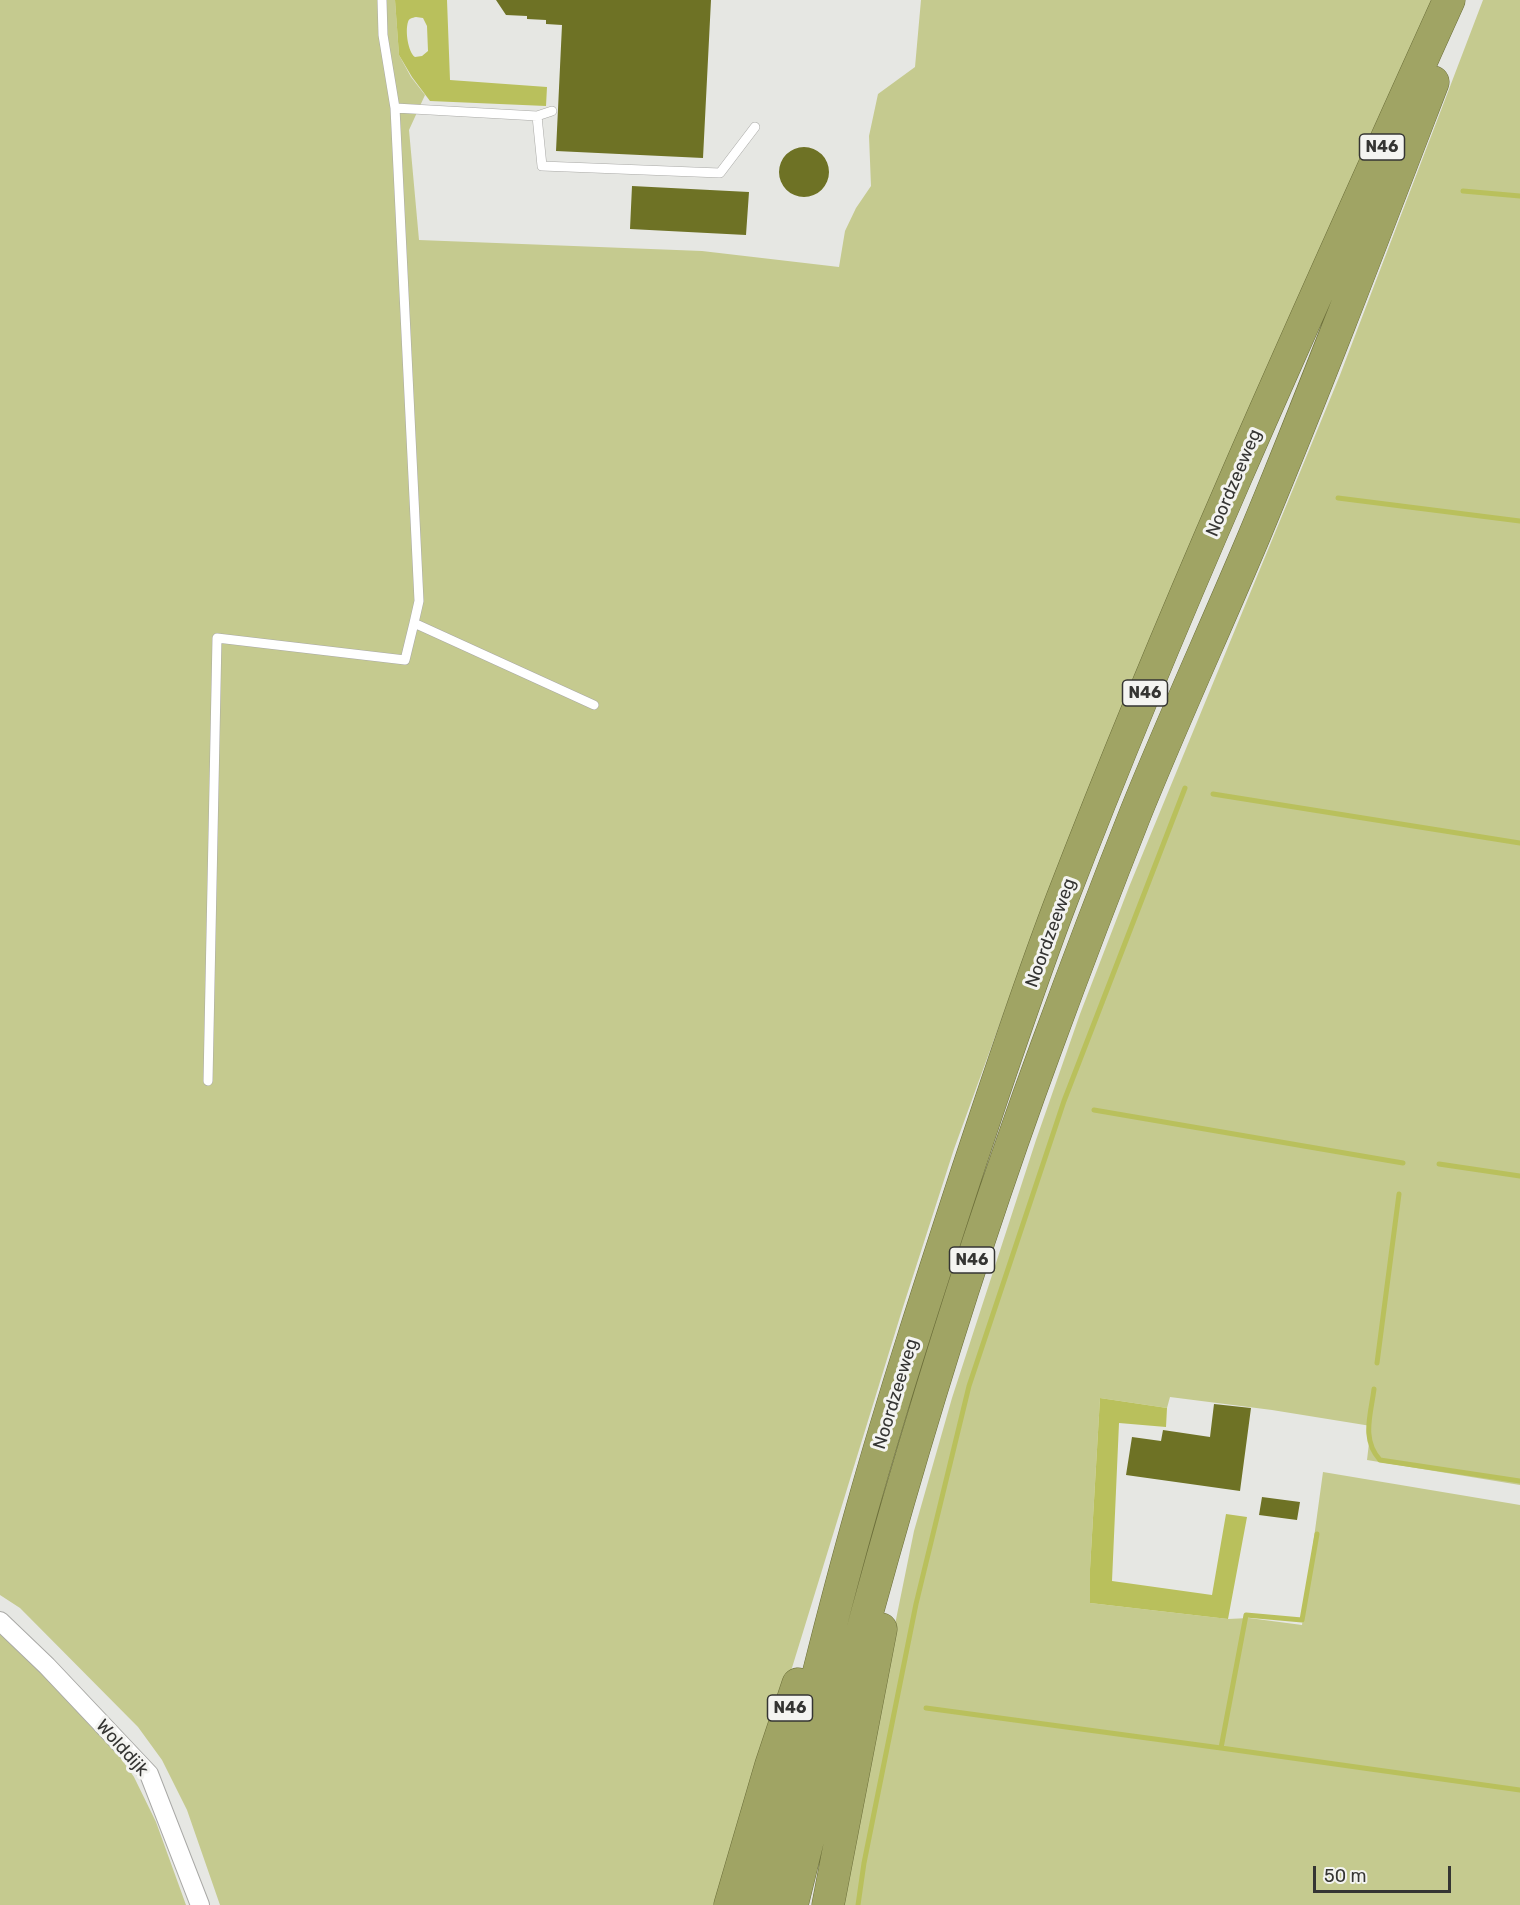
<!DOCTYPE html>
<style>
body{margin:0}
#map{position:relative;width:1520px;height:1905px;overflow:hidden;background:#e6e7e3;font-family:Rubik,sans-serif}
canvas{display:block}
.scale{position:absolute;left:1313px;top:1866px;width:138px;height:27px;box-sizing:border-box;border:3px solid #353533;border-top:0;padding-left:8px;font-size:18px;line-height:21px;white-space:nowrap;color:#353533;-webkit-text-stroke:4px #f4f4f1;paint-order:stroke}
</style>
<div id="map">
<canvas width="1520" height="1905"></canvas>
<div class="scale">50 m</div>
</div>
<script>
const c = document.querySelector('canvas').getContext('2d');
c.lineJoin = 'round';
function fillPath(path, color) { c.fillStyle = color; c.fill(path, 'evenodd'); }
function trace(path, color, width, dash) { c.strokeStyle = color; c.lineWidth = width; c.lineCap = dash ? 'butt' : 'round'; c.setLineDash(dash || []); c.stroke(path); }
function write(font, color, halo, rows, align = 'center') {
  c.font = font + ' Rubik,sans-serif'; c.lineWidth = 6; c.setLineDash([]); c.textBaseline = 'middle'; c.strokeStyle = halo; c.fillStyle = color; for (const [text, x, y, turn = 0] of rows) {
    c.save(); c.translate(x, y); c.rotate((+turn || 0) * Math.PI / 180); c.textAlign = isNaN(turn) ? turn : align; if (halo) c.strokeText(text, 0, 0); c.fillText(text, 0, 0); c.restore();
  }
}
fillPath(new Path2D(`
 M0 0H395L399 55 411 77 425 95 409 130 419 240 702 251 839 267 845 231 856 208 871 186 869 136 878 94 915 67 921 0H1434L1112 733 1011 993 954 1149 903 1307 719 1905H220L187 1810 162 1760 138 1727 20 1608 0 1595Z
 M1483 0H1520V1485L1367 1460 1371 1426 1272 1410 1170 1397 1167 1408 1100 1398 1090 1569V1603L1228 1619 1249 1618 1302 1625 1323 1472 1520 1505V1905H838L914 1531 952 1398 1036 1140 1080 1014 1129 887 1340 375Z
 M0 1631 111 1744 134 1777 156 1822 186 1905H0Z`), '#c5ca8f');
fillPath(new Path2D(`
 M395 0H447L450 80 547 87 546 106 430 101 412 77 399 55ZM416 17 423 18 427 26 428 51 422 56 415 57C408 52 405 31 408 22 409 18 412 18 416 17Z
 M1100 1398 1167 1408 1166 1427 1119 1423 1112 1581 1212 1595 1226 1514 1247 1517 1228 1619 1090 1603V1569Z`), '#b9c05c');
trace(new Path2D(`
 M1463 191 1520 196
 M1338 498 1520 521
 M1213 794 1520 843
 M1094 1110 1403 1163
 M1439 1164 1520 1176
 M1377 1363 1399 1194
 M1374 1389C1371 1414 1361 1439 1380 1460L1520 1481
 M1317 1534 1302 1620 1246 1615 1221 1748 1520 1790
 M926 1708 1221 1748
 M858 1905 864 1863 916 1604 969 1386 1064 1101 1185 788`), '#b9c05c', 5);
fillPath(new Path2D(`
 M496 0H711L703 158 556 151 562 25 546 24V20L527 19V16L506 15Z
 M779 172a25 25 0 1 1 50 0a25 25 0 1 1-50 0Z
 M632 186 749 192 746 235 630 229Z
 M1214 1404 1251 1408 1240 1491 1126 1475 1132 1437 1161 1441 1163 1430 1210 1437Z
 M1262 1497 1300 1502 1297 1520 1259 1515Z`), '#6e7225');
const service = new Path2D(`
 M382 0 383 35 395 108
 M552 111 537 116 395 108 419 601 414 623 594 705
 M537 116 542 166 720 173 755 127
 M208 1081 217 638 405 660 414 623`);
const minor = new Path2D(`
 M0 1621 47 1666 149 1774 200 1905`);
const trunk = new Path2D(`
 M730 1905 771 1765 798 1684
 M762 1905C794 1773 825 1640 862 1509 894 1395 931 1282 968 1169 998 1079 1028 988 1062 899 1179 595 1315 297 1449 0
 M792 1905C862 1615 943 1328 1046 1048 1075 969 1105 890 1136 812 1174 718 1216 627 1255 534 1317 385 1375 233 1433 82
 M828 1905 881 1629`);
trace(service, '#a9a9a6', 10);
trace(minor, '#a9a9a6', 20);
trace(trunk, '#6c6f3a', 33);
trace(service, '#fff', 9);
trace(minor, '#fff', 18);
trace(trunk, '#a0a464', 32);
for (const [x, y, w] of [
 [1382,147,45],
 [1145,693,45],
 [972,1260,45],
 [790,1708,45]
]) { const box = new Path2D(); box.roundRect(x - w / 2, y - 13, w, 26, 4.5); c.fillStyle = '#f4f4f1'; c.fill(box); trace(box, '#353533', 1.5); }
write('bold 16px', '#353533', null, [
 ["N46",1382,147],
 ["N46",1145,693],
 ["N46",972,1260],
 ["N46",790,1708]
]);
write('18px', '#353533', '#f4f4f1', [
 ["Noordzeeweg",1234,483,-67],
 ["Noordzeeweg",1051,933,-70],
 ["Noordzeeweg",896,1394,-73],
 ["Wolddijk",122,1748,48]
]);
</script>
